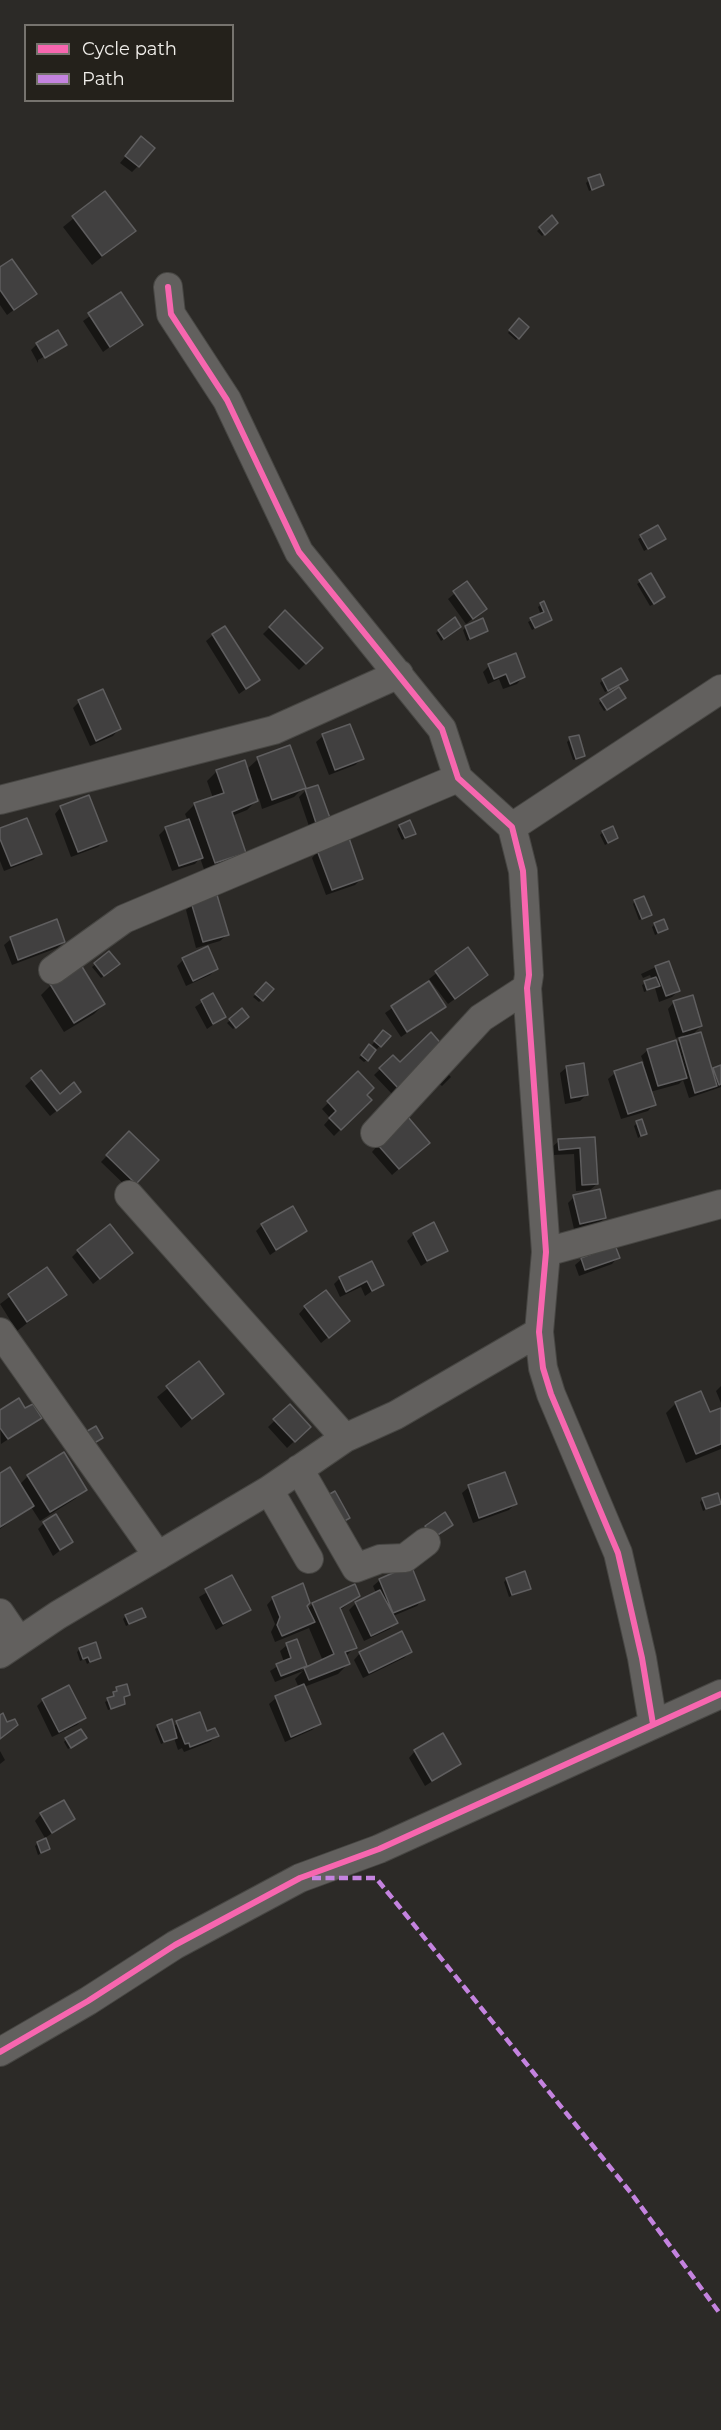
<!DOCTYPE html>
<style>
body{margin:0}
#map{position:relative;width:721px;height:2430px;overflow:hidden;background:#2c2a27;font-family:Montserrat,sans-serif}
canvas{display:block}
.legend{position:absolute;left:24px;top:24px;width:210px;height:78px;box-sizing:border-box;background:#24211b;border:2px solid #76736e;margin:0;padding:8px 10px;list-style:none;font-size:18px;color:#f1efeb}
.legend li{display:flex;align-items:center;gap:12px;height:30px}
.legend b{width:30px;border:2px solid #76736e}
</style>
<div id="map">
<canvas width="721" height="2430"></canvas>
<ul class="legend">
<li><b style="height:8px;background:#f766af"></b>Cycle path</li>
<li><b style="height:8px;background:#c483df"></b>Path</li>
</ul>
</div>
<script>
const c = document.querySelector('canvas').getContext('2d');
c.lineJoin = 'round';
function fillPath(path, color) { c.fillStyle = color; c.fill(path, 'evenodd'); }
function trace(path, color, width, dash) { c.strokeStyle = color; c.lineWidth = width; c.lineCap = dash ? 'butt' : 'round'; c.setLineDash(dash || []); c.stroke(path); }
fillPath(new Path2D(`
 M135 145 138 166 132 172 120 163Z
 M589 180 602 185 589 191 586 183Z
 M105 193 134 231 92 265 63 227Z
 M552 218 556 223 542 236 537 231Z
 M0 269 35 294 7 315 0 305Z
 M121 294 141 324 103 352 83 321Z
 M519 320 527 327 516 340 508 333Z
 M37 344 65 345 38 360V363L31 350Z
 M658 527 661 541 644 551 638 539Z
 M640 582 661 600 650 606 637 584Z
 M466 584 485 609 466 624 448 599Z
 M543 603 550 620 532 630 528 622 541 615 538 607Z
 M285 612 321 648 299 670 263 634Z
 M466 627 487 630 467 641 463 630Z
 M457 629 441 641 436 633 439 631Z
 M213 635 258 680 239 694 206 641Z
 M489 666 523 677 517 684 503 689 499 679 488 684 483 672Z
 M603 680 623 682 605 692 600 683Z
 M601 700H621L604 711 599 703Z
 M79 702 119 729 113 736 90 746 73 708Z
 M323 736 362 759 355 765 329 775 316 742Z
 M570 739 583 755 581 758 573 760 567 742Z
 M258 759 304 787 294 797 262 809 259 798 247 810 232 816 245 852 205 872 200 858 195 864 172 871 159 835 166 828 188 821 185 814 195 804 213 798 207 781 217 771 246 770Z
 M317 787 322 824 310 829 299 797 305 791Z
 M61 807 105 840 98 847 71 857 55 814Z
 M400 826 414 834 402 840 397 829Z
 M0 830 40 854 33 860 4 871 0 861Z
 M603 832 617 838 605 845 600 835Z
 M318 851 362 878 355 885 326 895 312 858Z
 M635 901 650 914 647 917 639 920 633 904Z
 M192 904 227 935 220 941 196 948 186 910Z
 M655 924 667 929 655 935 652 927Z
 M11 939 64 942 57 948 12 965 4 945Z
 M467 949 479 981 448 1004 429 979Z
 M109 953 118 964 101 978 92 967Z
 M183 960 217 968 210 975 186 986 177 966Z
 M656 967 678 991 672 997 659 1002 655 988 644 992 642 985 652 980 650 975 643 978 641 974Z
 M428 983 444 1007 401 1037 385 1013Z
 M266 984 272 989 259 1002 253 997Z
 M51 985 104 1004 94 1014 64 1032 41 995Z
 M213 995 224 1017 207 1029 195 1007Z
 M674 1002 701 1026 690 1037 711 1072 721 1067V1087L689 1098 683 1080 679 1084 650 1092 654 1104 648 1111 621 1119 608 1079 615 1073 644 1063 641 1056 648 1050 676 1044 684 1035 676 1038 668 1009Z
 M242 1010 247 1016 233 1029 227 1023Z
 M383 1032 388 1036 377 1049 372 1045Z
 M442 1047 392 1094 374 1075 393 1057 400 1064Z
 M366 1049 367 1060 364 1062 359 1058Z
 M567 1067 586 1095 580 1101 565 1104 560 1073Z
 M444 1070 451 1077 442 1086 435 1080Z
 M40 1072 59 1096 73 1098 50 1116 25 1086Z
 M358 1074 365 1095 370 1100 334 1136 324 1125 330 1118 322 1109Z
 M637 1123 645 1133 638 1138 634 1126Z
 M129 1133 157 1160 129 1189 101 1162Z
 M594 1138 597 1184 590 1190 576 1191 574 1154 553 1155 552 1147 559 1141Z
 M378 1145 421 1149 392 1175 372 1152Z
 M574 1197 605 1218 598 1224 574 1229 568 1203Z
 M262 1225 305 1231 270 1255 256 1231Z
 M414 1234 446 1250 421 1266 407 1241Z
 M78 1251 124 1259 93 1284 72 1257Z
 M618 1257 612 1264 579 1276 575 1265 582 1259Z
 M372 1263 382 1284 365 1296 361 1287 340 1297 334 1284 340 1278Z
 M46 1269 65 1294 17 1331 0 1304Z
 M305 1307 348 1321 321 1343 299 1314Z
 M199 1363 222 1394 181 1428 157 1397Z
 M721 1386V1403L716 1391Z
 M676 1403 709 1414 721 1410V1449L686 1463 666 1413Z
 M290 1406 309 1427 287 1448 268 1427Z
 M24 1411 40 1418 1 1444 0 1412Z
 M0 1475 19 1485 28 1476 85 1489 75 1499 40 1521 31 1507 0 1529Z
 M469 1487 515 1504 509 1510 473 1523 462 1493Z
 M703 1499 720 1503 703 1511 700 1502Z
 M44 1523 71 1542 53 1556 38 1529Z
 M232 1577 249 1610 216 1630 199 1597Z
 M507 1579 529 1589 509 1597 504 1582Z
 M380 1580 423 1599 417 1606 393 1616 396 1622 390 1629 364 1641 349 1610 356 1603 376 1593 373 1586Z
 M359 1596 339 1611 355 1647 345 1657 348 1664 338 1674 304 1687 319 1724 312 1730 285 1742 269 1704 276 1698 299 1688 295 1679 303 1671 275 1682 270 1671 284 1662 280 1651 287 1645 305 1666 300 1671 323 1661 309 1628 275 1642 271 1632 275 1624 267 1605 273 1598 305 1606 307 1609 313 1604Z
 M126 1616 144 1617 126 1626 123 1619Z
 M80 1649 99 1657 87 1664 85 1659 80 1661 77 1652Z
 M410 1652 404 1658 363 1678 354 1660 360 1653Z
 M117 1689 128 1695 122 1698 124 1704 121 1706 108 1710 105 1702 112 1698Z
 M43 1700 84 1718 77 1725 52 1737 37 1706Z
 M199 1713 206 1733 217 1736 210 1742 184 1752 182 1748 178 1750 174 1738 161 1744 155 1729 158 1726H173Z
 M66 1739 82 1741 68 1749 64 1742Z
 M0 1751 5 1760 0 1764Z
 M415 1751 459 1764 425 1786 409 1758Z
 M41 1814 73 1819 45 1838 35 1821Z
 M38 1843 49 1849 38 1855 35 1846Z`), '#0007');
const building = new Path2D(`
 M141 136 155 148 139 167 125 156Z
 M600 174 604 185 592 190 588 178Z
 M105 191 136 231 102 256 72 216Z
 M552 215 558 223 545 235 539 227Z
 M12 259 37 294 14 310 0 290V267Z
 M121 292 143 325 110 347 88 313Z
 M519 318 529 327 519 339 509 330Z
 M58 330 67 345 45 358 36 343Z
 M658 525 666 539 648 549 640 535Z
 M651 573 665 597 654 604 639 580Z
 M467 581 487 609 473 619 453 591Z
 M544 601 552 620 535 628 530 618 544 612 540 603Z
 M285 610 323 648 306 664 269 627Z
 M455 617 461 627 444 639 438 630Z
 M483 618 488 631 470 639 465 626Z
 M225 626 260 680 246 689 212 634Z
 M516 653 525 677 510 684 506 674 494 679 488 664Z
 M621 668 628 680 608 691 602 679Z
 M619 687 626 698 607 710 600 699Z
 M103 689 121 729 96 741 78 700Z
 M350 724 364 759 335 770 322 734Z
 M579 735 585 756 576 759 569 737Z
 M290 745 306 788 272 800 257 757Z
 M245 760 258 801 232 812 246 853 215 863 194 803 224 793 216 770Z
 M318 785 330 818 316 823 305 789Z
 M89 795 107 841 78 852 60 806Z
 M27 818 42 854 11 866 0 839V828Z
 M189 819 203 858 179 866 165 827Z
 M410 820 416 834 405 838 399 825Z
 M613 826 618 838 608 843 602 831Z
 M349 838 363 879 332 890 317 850Z
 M217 895 229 935 203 942 191 902Z
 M644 896 652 915 642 919 634 900Z
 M57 919 65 942 18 960 10 937Z
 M664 919 668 929 658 933 654 923Z
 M208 946 218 969 193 981 182 958Z
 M468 947 488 975 455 999 435 971Z
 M109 951 120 964 104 976 94 963Z
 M669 961 680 991 666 996 655 966Z
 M81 965 105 1004 74 1023 50 984Z
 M656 977 660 986 647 990 644 981Z
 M429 981 446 1007 407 1032 391 1006Z
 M266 982 274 989 263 1001 255 994Z
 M213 993 226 1017 213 1024 201 1000Z
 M693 995 702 1026 683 1032 673 1001Z
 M242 1008 249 1017 236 1028 229 1019Z
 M383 1030 391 1036 381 1047 374 1041Z
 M431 1032 444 1047 399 1089 379 1068 393 1055 400 1062Z
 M701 1032 717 1086 695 1093 679 1038Z
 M676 1040 687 1078 658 1086 647 1049Z
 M369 1044 376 1050 368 1061 361 1055Z
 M642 1062 656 1105 628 1114 614 1071Z
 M584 1063 588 1095 571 1098 566 1066Z
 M721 1065V1084L719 1085 713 1068Z
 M41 1070 60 1094 74 1082 81 1092 57 1111 31 1078Z
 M358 1071 374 1088 367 1095 372 1100 341 1130 329 1118 336 1111 327 1101Z
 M408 1117 430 1143 399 1169 377 1144Z
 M642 1119 647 1134 641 1136 636 1121Z
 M129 1131 159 1160 136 1184 106 1155Z
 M595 1137 598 1184 582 1185 580 1148 559 1150 558 1139Z
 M600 1189 606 1218 580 1224 573 1195Z
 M293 1206 307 1231 276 1250 261 1224Z
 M434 1222 448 1251 427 1261 413 1233Z
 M110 1224 133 1253 100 1279 77 1250Z
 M615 1245 620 1258 585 1270 581 1258Z
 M372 1261 384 1285 372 1291 367 1281 346 1292 339 1277Z
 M47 1267 67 1295 27 1322 8 1294Z
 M326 1290 350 1321 329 1338 304 1306Z
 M199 1361 224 1394 192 1419 166 1386Z
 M701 1391 710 1412 721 1408V1444L696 1454 675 1402Z
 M19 1398 25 1408 33 1404 42 1418 8 1439 0 1428V1410Z
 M290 1404 311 1427 295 1442 273 1419Z
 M96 1426 103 1438 89 1446 82 1434Z
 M64 1452 87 1490 50 1512 27 1475Z
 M10 1467 34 1506 0 1527V1473Z
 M505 1472 517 1504 479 1518 468 1485Z
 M335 1491 350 1518 335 1526 321 1499Z
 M718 1493 721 1504 706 1509 702 1498Z
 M445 1512 453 1525 433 1538 425 1526Z
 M56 1514 73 1542 60 1550 43 1522Z
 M411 1565 425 1600 393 1613 379 1579Z
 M525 1571 531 1589 512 1595 506 1578Z
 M232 1575 251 1610 223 1624 205 1589Z
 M303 1583 310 1603 307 1606 315 1622 282 1636 277 1625 280 1617 272 1597Z
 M355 1584 360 1596 340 1608 357 1648 345 1652 350 1664 309 1680 304 1668 334 1654 312 1603Z
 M380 1590 398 1623 371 1636 355 1602Z
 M142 1608 146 1617 129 1624 125 1615Z
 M402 1631 412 1652 369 1673 359 1652Z
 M297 1639 307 1666 281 1676 276 1664 291 1658 286 1643Z
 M96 1642 101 1658 90 1662 88 1657 83 1659 79 1648Z
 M127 1684 130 1695 124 1697 125 1704 111 1709 107 1698 114 1696 113 1692 117 1691 116 1687Z
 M304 1684 321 1724 291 1737 275 1696Z
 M69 1685 86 1718 59 1732 42 1699Z
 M200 1712 207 1731 215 1728 219 1736 190 1747 189 1743 185 1744 176 1721Z
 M3 1713 7 1722 15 1719 18 1725 0 1739V1715Z
 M172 1719 177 1738 164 1742 157 1725Z
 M81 1729 87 1738 71 1748 65 1738Z
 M443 1733 461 1764 432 1781 414 1750Z
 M64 1800 75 1819 52 1833 40 1813Z
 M46 1838 50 1849 41 1853 37 1842Z`);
fillPath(building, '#414040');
trace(building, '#5f5e5f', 1.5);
const minor = new Path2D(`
 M168 287 171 314 227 400 299 552 442 729 458 778 512 827 523 871 529 975 527 988 546 1252 539 1332 543 1368 551 1394 618 1553 642 1658 653 1724
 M0 800 274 730 399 674
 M512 827 721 689
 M53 970 124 919 458 778
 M375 1133 481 1018 527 988
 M129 1195 345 1438
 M546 1252 721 1204
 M0 1332 158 1556
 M299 1469 356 1568 380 1559 405 1558 426 1542
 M269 1490 309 1559
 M0 1613 19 1641
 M0 1654 58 1615 269 1490 345 1438 396 1415 539 1332
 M0 2052 88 2001 175 1945 300 1878 379 1849 721 1694`);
trace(minor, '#474643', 30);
trace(minor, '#62605e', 28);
trace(new Path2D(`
 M312 1878H376L631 2193 721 2315`), '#c483df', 4.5, [9, 4.5]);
trace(new Path2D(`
 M168 287 171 314 227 400 299 552 442 729 458 778 512 827 523 871 529 975 527 988 546 1252 539 1332 543 1368 551 1394 618 1553 642 1658 653 1724
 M0 2052 88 2001 175 1945 300 1878 379 1849 721 1694`), '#f766af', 6);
</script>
